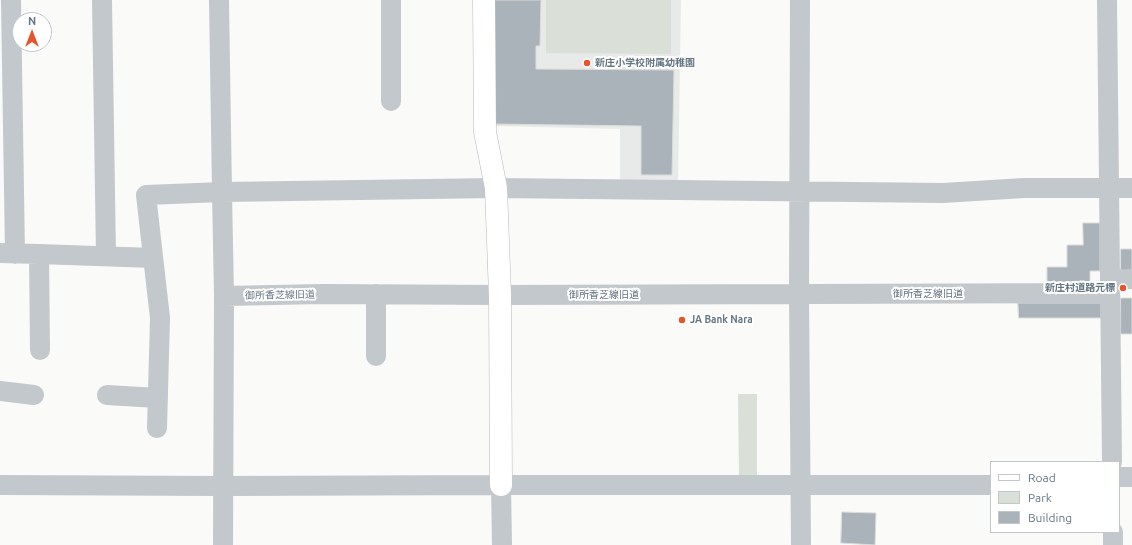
<!DOCTYPE html>
<meta charset="utf-8">
<style>
body{margin:0}
#map{position:relative;width:1132px;height:545px;overflow:hidden;background:#fafaf8;font-family:Ubuntu,sans-serif}
canvas{display:block}
.legend{position:absolute;left:990px;top:461px;width:130px;height:72px;box-sizing:border-box;background:#fff;border:1px solid #c1c8cd;margin:0;padding:5px 7px;list-style:none;font-size:12px;color:#657683}
.legend li{display:flex;align-items:center;gap:8px;height:20px}
.legend b{width:20px;border:1px solid #c1c8cd}
.north{position:absolute;left:12px;top:12px;width:40px;height:40px;box-sizing:border-box;background:#fff;border:1px solid #c1c8cd;border-radius:50%;rotate:0deg;font-size:11px;font-weight:700;line-height:16px;text-align:center;color:#657683}
.north::after{content:'';display:block;margin:auto;width:14px;height:18px;background:#e4572e;clip-path:polygon(50% 0,100% 100%,50% 72%,0 100%)}
</style>
<div id="map">
<canvas width="1132" height="545"></canvas>
<ul class="legend">
<li><b style="height:5px;background:#fff"></b>Road</li>
<li><b style="height:11px;background:#dadfd7"></b>Park</li>
<li><b style="height:11px;background:#aab3b9"></b>Building</li>
</ul>
<div class="north">N</div>
</div>
<script>
const c = document.querySelector('canvas').getContext('2d');
c.lineJoin = 'round';
function fillPath(path, color) { c.fillStyle = color; c.fill(path, 'evenodd'); }
function trace(path, color, width, dash) { c.strokeStyle = color; c.lineWidth = width; c.lineCap = dash ? 'butt' : 'round'; c.setLineDash(dash || []); c.stroke(path); }
function write(font, color, halo, rows, align = 'center') {
  c.font = font + ' Ubuntu,"Noto Sans JP",sans-serif'; c.lineWidth = 4; c.setLineDash([]); c.textBaseline = 'middle'; c.strokeStyle = halo; c.fillStyle = color; for (const [text, x, y, turn = 0] of rows) {
    c.save(); c.translate(x, y); c.rotate((+turn || 0) * Math.PI / 180); c.textAlign = isNaN(turn) ? turn : align; if (halo) c.strokeText(text, 0, 0); c.fillText(text, 0, 0); c.restore();
  }
}
fillPath(new Path2D(`
 M493 0H681L678 185H620V129L494 126Z`), '#e8e9e9');
fillPath(new Path2D(`
 M546 0H671V54L546 53Z
 M738 394H757V480L739 479Z`), '#dadfd7');
const building = new Path2D(`
 M494 0H541L540 46H536V69L674 70 672 175H641V126L493 124Z
 M1083 223H1100V271H1090V282H1047V267H1067V245H1083Z
 M1121 249H1132V271H1121Z
 M1121 298H1132V334H1121Z
 M1018 303H1101V318H1019Z
 M842 512 876 513 875 545 841 543Z`);
fillPath(building, '#aab3b9');
trace(building, '#dcdcda', 1);
const secondary = new Path2D(`
 M484 0 485 132 496 188 500 295 501 485`);
trace(secondary, '#b3babf', 23);
trace(new Path2D(`
 M11 0 15 254
 M102 0 106 256
 M219 0 222 192 224 296 223 545
 M391 0V101
 M800 0 799 294 801 545
 M1107 0 1112 462
 M0 253 39 254 153 258
 M39 254 40 350
 M1110 280 1132 279
 M376 294V356
 M224 296 323 294 500 295 1110 293
 M0 391 34 395
 M107 395 158 398
 M157 428 160 318 146 195 222 192 496 188 943 193 1024 188H1132
 M1119 477H1132
 M0 485 224 486 501 485H991
 M501 485 502 545
 M1113 532V545`), '#c3c8cc', 20);
trace(secondary, '#fff', 22);
for (const [x, y, r, color] of [
 [587,63,4,"#e4572e"],
 [1123,288,4,"#e4572e"],
 [682,320,4,"#e4572e"]
]) { const dot = new Path2D(); dot.arc(x, y, r, 0, 2 * Math.PI); c.fillStyle = color; c.fill(dot); trace(dot, '#fff', 1.5); }
write('bold 10px', '#657683', '#fff', [
 ["新庄小学校附属幼稚園",595,63],
 ["新庄村道路元標",1115,288,"right"],
 ["JA Bank Nara",690,320]
], 'left');
write('10px', '#657683', '#fff', [
 ["御所香芝線旧道",928,294],
 ["御所香芝線旧道",280,295,-1],
 ["御所香芝線旧道",604,295]
]);
</script>
